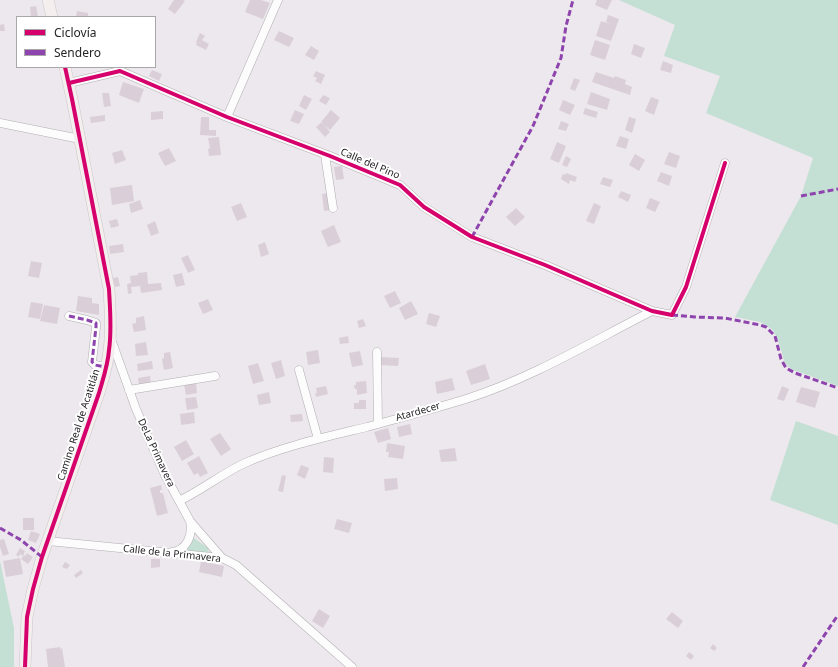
<!DOCTYPE html>
<meta charset="utf-8">
<style>
body{margin:0}
#map{position:relative;width:838px;height:667px;overflow:hidden;background:#ede8ed;font-family:"Noto Sans",sans-serif}
canvas{display:block}
.legend{position:absolute;left:16px;top:16px;width:140px;height:52px;box-sizing:border-box;background:#fff;border:1px solid #a9a7a9;margin:0;padding:5px 7px;list-style:none;font-size:12px;color:#272427}
.legend li{display:flex;align-items:center;gap:8px;height:20px}
.legend b{width:20px;border:1px solid #a9a7a9}
</style>
<div id="map">
<canvas width="838" height="667"></canvas>
<ul class="legend">
<li><b style="height:5px;background:#d6006c"></b>Ciclovía</li>
<li><b style="height:5px;background:#8e44ad"></b>Sendero</li>
</ul>
</div>
<script>
const c = document.querySelector('canvas').getContext('2d');
c.lineJoin = 'round';
function fillPath(path, color) { c.fillStyle = color; c.fill(path, 'evenodd'); }
function trace(path, color, width, dash) { c.strokeStyle = color; c.lineWidth = width; c.lineCap = dash ? 'butt' : 'round'; c.setLineDash(dash || []); c.stroke(path); }
function write(font, color, halo, rows, align = 'center') {
  c.font = font + ' "Noto Sans",sans-serif'; c.lineWidth = 4; c.setLineDash([]); c.textBaseline = 'middle'; c.strokeStyle = halo; c.fillStyle = color; for (const [text, x, y, turn = 0] of rows) {
    c.save(); c.translate(x, y); c.rotate((+turn || 0) * Math.PI / 180); c.textAlign = isNaN(turn) ? turn : align; if (halo) c.strokeText(text, 0, 0); c.fillText(text, 0, 0); c.restore();
  }
}
fillPath(new Path2D(`
 M619 0H838V386L791 369 785 363 778 340 773 330 760 322 735 317 801 196 813 158 706 113 720 76 664 56 675 25Z
 M796 421 838 436V525L770 500Z
 M194 538 208 548 209 552 207 553 184 550 191 544Z
 M0 561 14 628V667H0Z`), '#c4dfd4');
fillPath(new Path2D(`
 M174 0H183L185 1 175 14 168 9Z
 M250 0H261L270 3 263 19 245 12Z
 M597 0H612L607 10 595 5Z
 M36 6 38 17H31L30 7Z
 M77 11 88 13V17H76Z
 M608 15 619 19 611 41 596 36 601 21 610 24 606 22Z
 M4 24 5 31H0V25Z
 M279 31 294 38 289 47 274 40Z
 M200 33 205 36 202 40 209 44 206 50 196 45 197 43 196 42Z
 M595 40 610 45 605 60 590 55Z
 M634 44 645 48 641 58 631 54Z
 M311 46 319 51 314 60 305 55Z
 M663 61 673 65 671 73 660 70Z
 M152 70 162 74 159 81 149 76Z
 M316 71 325 75 321 84 315 81 317 78 313 76Z
 M596 72 614 78 615 76 626 80 625 84 632 87 630 95 592 82Z
 M574 78 580 80 575 91 570 89Z
 M123 82 144 89 139 103 119 95Z
 M591 92 610 99 607 110 587 104Z
 M102 93H109L111 106 104 107Z
 M304 95 312 99 306 110 299 106Z
 M323 95 330 98 326 105 319 101Z
 M651 97 659 100 654 115 645 111Z
 M563 100 575 105 570 115 559 110Z
 M585 108 598 112 596 118 583 114Z
 M295 110 304 114 299 124 290 121Z
 M331 110 340 118 330 130 321 122Z
 M163 111V119L151 120V112Z
 M105 115V121L91 123 90 117Z
 M201 117H209V130H216V136L200 135Z
 M629 117 636 119 632 133 625 130Z
 M561 121 569 124 566 131 558 129Z
 M322 122 330 132 325 137 316 127Z
 M620 136 629 139 626 149 616 146Z
 M219 137 221 155 209 156 208 149 210 148 208 138Z
 M557 142 566 146 559 163 550 159Z
 M169 148 176 161 165 166 158 153Z
 M122 150 126 160 115 164 112 153Z
 M669 152 680 156 676 168 664 164Z
 M635 154 645 160 639 171 629 165Z
 M566 156 571 159 567 167 562 165Z
 M342 166 344 179 336 180 334 167Z
 M661 172 672 176 669 186 657 181Z
 M566 173 577 177 575 182 570 180 569 184 561 179 563 174 565 175Z
 M603 177 613 180 610 187 600 184Z
 M132 185 134 201 112 205 110 188Z
 M621 191 631 195 628 202 618 197Z
 M329 193 331 210 324 211 322 194Z
 M650 198 660 202 655 212 646 208Z
 M140 200 143 209 131 213 129 204Z
 M241 203 247 217 237 221 231 207Z
 M594 203 601 206 594 224 586 221Z
 M516 208 525 217 515 226 506 217Z
 M117 219 119 226 111 228 109 221Z
 M155 221 159 233 151 236 147 225Z
 M334 225 341 242 328 247 321 231Z
 M265 242 269 254 261 257 258 245Z
 M123 244 124 252 110 254 109 246Z
 M188 255 195 270 188 273 181 258Z
 M31 261 42 263 39 278 28 276Z
 M147 272 148 284 161 283 162 290 141 293 140 286 131 287 132 293 128 294 127 284 131 283 130 276 138 275V273Z
 M182 273 185 285 176 287 173 275Z
 M118 277 120 286 115 287 113 278Z
 M395 291 401 303 390 308 384 296Z
 M78 296 92 298V303L99 304V315L76 311Z
 M208 299 213 310 203 314 198 303Z
 M411 301 418 314 405 320 399 308Z
 M31 302 43 304 40 319 28 317Z
 M44 305 60 308 57 324 40 321Z
 M429 313 440 316 436 327 426 324Z
 M144 316 146 330 134 332 132 324 136 323V318Z
 M363 319 366 326 359 328 357 321Z
 M348 336 349 343 340 344 339 338Z
 M146 342 148 355 136 356 135 344Z
 M318 350 320 363 308 365 306 352Z
 M360 351 363 365 352 367 349 353Z
 M170 352 173 368 164 370 162 359 164 358V353Z
 M380 357 399 358 398 366 380 365Z
 M281 360 285 376 276 379 271 363Z
 M152 361 153 369 138 371 137 364Z
 M258 363 264 381 253 384 248 366Z
 M485 364 490 379 471 385 466 371Z
 M150 376 151 383 139 385 138 378Z
 M452 378 455 390 437 394 435 382Z
 M366 381 367 393 357 395V389H355L354 385H356V382Z
 M196 383 197 393 186 395 184 384Z
 M326 386 328 394 316 397 315 393H317L316 388Z
 M782 386 789 389 784 401 777 399Z
 M801 387 820 392 815 408 796 402Z
 M269 392 271 403 259 405 257 395Z
 M196 397 198 408 187 410 185 398Z
 M359 400H366V409H354V403H359Z
 M194 412 195 423 181 425 180 414Z
 M302 414 303 421 291 422 290 415Z
 M410 424 412 434 399 437 397 427Z
 M388 428 391 439 378 443 374 432Z
 M220 433 231 449 221 456 210 439Z
 M186 440 194 454 182 461 174 447Z
 M387 443 405 446 403 459 388 457 389 452H386Z
 M455 448 457 461 441 462 439 450Z
 M199 456 208 473 200 477 198 473 194 475 187 463Z
 M324 457 334 458 333 473 323 472Z
 M301 465 309 468 305 479 297 475Z
 M282 475 286 476 283 492 278 491Z
 M397 478 398 489 385 491 384 479Z
 M161 485 162 490H160V493H163L168 513 157 516 150 488Z
 M23 518H34V530H23Z
 M337 519 352 523 349 533 334 529Z
 M31 531 40 534 36 543 28 540Z
 M4 539 9 554 3 556 0 547V540Z
 M20 548 25 551 23 556 20 554 19 557 16 555Z
 M27 553 33 557 28 564 21 559 24 555 25 556Z
 M20 558 23 574 6 577 3 561Z
 M151 559H160V567L151 568Z
 M201 561 224 566 222 577 199 572Z
 M65 562 70 565 67 569 62 567Z
 M81 570 83 573 76 578 74 575Z
 M319 609 330 616 323 628 312 621Z
 M672 612 683 621 678 628 666 619Z
 M713 644 717 648 714 651 710 648Z
 M60 647V649L62 648 65 667H48L46 649Z
 M689 652 694 656 691 660 686 656Z`), '#dacfd8');
const minor = new Path2D(`
 M69 83 120 71 227 117 330 156 400 185 424 207 472 237 545 265 652 311 672 315 686 287 725 163
 M227 117 278 0
 M0 123 80 139
 M325 155 333 208
 M69 316 87 320 96 323V327L92 362 95 365 106 367
 M111 339 136 409 165 475 190 521 222 558
 M377 352 378 424
 M299 370 318 439
 M129 390 215 376
 M179 501C202 490 223 473 245 463 284 446 326 437 367 427 400 418 433 409 466 399 532 378 591 342 652 311
 M48 541 222 558 236 565 244 572 352 667
 M172 552C187 550 193 535 190 521`);
const major = new Path2D(`
 M48 0 52 17
 M25 667 27 617 33 589 42 557 99 393C103 379 108 365 109 350 112 330 110 309 109 289L72 99 65 67`);
trace(minor, '#b1aeb1', 9);
trace(major, '#c9c7c9', 12);
trace(minor, '#fcfcfc', 8);
trace(major, '#f4eeee', 11);
trace(new Path2D(`
 M801 196 838 189
 M472 237 533 126 561 58 566 26 573 0
 M672 315 695 317 725 318 760 325 766 327 775 336 781 359 786 368 795 373 838 388
 M69 316 87 320 96 323V327L92 362 95 365 106 367
 M0 528 21 540 42 557
 M803 667 838 615`), '#8e44ad', 3, [6, 3]);
trace(new Path2D(`
 M69 83 120 71 227 117 330 156 400 185 424 207 472 237 545 265 652 311 672 315 686 287 725 163
 M25 667 27 617 33 589 42 557 99 393C103 379 108 365 109 350 112 330 110 309 109 289L72 99 65 67`), '#d6006c', 4);
write('10px', '#272427', '#fff', [
 ["Calle del Pino",370,164,23],
 ["Atardecer",418,412,-16],
 ["Camino Real de Acatitlán",79,425,-72],
 ["DeLa Primavera",156,453,65],
 ["Calle de la Primavera",172,554,6]
]);
</script>
